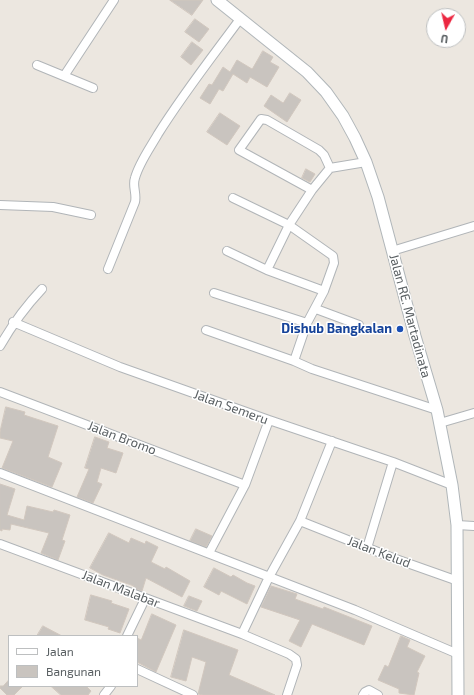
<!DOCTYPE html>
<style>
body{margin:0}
#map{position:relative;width:474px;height:695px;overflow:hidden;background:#ece7e0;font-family:"Exo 2",sans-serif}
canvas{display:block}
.legend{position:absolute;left:8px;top:635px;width:130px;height:52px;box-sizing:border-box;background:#fff;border:1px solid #bdbfc0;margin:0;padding:5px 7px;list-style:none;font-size:12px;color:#595f62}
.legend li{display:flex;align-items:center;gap:8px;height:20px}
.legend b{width:20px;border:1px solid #bdbfc0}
.north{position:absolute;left:426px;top:8px;width:40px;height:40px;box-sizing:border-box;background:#fff;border:1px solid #bdbfc0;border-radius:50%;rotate:188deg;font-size:11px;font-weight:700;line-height:16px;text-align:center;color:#595f62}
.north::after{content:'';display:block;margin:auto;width:14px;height:18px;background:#ec2741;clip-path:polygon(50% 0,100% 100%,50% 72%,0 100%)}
</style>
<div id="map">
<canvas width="474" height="695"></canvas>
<ul class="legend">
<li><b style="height:5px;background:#fff"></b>Jalan</li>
<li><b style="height:11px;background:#c9c4bf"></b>Bangunan</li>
</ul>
<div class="north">U</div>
</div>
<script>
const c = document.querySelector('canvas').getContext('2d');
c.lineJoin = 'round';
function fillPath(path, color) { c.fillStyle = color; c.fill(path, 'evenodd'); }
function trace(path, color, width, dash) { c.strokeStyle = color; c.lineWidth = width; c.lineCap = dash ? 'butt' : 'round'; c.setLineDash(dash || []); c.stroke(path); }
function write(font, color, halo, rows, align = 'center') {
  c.font = font + ' "Exo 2",sans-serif'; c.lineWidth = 3; c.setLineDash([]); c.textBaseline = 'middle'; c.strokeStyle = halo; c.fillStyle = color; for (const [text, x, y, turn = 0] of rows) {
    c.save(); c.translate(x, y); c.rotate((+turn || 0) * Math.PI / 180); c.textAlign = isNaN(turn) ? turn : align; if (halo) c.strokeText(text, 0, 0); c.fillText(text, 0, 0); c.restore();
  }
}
const building = new Path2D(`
 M170 0H203L192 15Z
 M195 19 209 29 199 42 185 32Z
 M192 42 203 50 191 65 181 57Z
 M263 51 273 57 270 62 279 67 267 87 250 77 247 83 233 74 223 91 219 89 210 104 200 98 209 84 212 85 223 67 230 72 237 60 252 69Z
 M290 93 301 100 287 122 264 106 271 95 283 103Z
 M220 113 240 126 227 145 207 132Z
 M306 169 315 174 310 182 302 178Z
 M6 407 25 412 24 415 58 426 48 457 62 463 52 487 2 468 13 441 0 438V432Z
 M95 437 109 442 107 448 123 453 116 473 101 468 97 482 102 484 93 503 77 497 89 469 85 468Z
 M0 484 15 489 7 515 24 520 27 506 53 512 54 510 70 515 62 540 65 541 58 560 41 553 49 533 11 524 10 530 2 529V531L0 530Z
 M196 529 212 536 206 547 190 541Z
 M109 533 129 543 131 538 145 544 146 541 158 547 151 562 165 569 166 567 190 581 182 597 146 578 142 591 133 588 134 586 103 575 90 568Z
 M214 568 231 577 233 575 247 583 255 586 247 604 221 591 219 595 204 587Z
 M271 586 297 594 295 599 323 609 324 607 372 626 364 645 312 624 301 647 289 641 300 620 261 607Z
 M91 595 112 601 111 603 129 609 120 633 108 629 109 627 85 620Z
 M189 596 202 601 197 611 184 606Z
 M152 614 176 625 156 672 137 662V638L141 640Z
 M43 626 62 636H37Z
 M184 630 238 650 229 675 275 695H203L198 694 206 662 192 657 186 681 171 677Z
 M401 636 410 640 407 647 425 656 417 672 419 673 414 695 399 693V689L378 680 385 665 388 667Z
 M9 680V686H23L14 695H7L0 688V686H3Z
 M51 686H86L91 691 88 695H61Z`);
fillPath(building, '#c9c4bf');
trace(building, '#d1c7be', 1);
const minor = new Path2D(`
 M37 65 93 88
 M64 76 114 0
 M366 162 330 168 312 190 289 225 267 270 324 291 307 323 294 361 312 369 437 410
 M312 190 239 150 261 119 267 120 319 150 324 155 330 168
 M233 198 289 225 333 256 334 263 324 291
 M0 205 53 207 91 215
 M227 251 267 270
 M392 251 474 226
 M108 269 135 202C137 193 132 186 135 178 139 163 150 148 158 134 183 94 212 57 240 19
 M214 293 307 323
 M316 309 359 325
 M13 322 120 367 269 420 393 462 452 485
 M206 330 294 361
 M0 346C12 325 25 307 42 289
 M0 392 245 485
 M440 423 474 413
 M0 473 355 610 458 654
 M300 521 393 558 458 581
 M457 525 474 526
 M0 544 242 634
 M367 548 393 462
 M209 553 245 485 269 420
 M127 636 145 599
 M137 669 193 695
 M104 695 111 686
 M287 695 297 665 296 659 289 654 242 634 269 577 300 521 332 441
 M363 695 365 692 369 690 378 695`);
const secondary = new Path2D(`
 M217 0 307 72 326 92 343 116 355 138 366 162 378 197 415 336 437 410 452 485 457 525 458 695`);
trace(minor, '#b1b5b8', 10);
trace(secondary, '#b0b6b9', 13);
trace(minor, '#fff', 8);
trace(secondary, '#fff', 11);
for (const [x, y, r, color] of [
 [400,329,4,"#1a4fb4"]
]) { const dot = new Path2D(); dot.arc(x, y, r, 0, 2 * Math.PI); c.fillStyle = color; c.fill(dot); trace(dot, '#fff', 1.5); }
write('13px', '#595f62', '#fff', [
 ["Jalan RE. Martadinata",410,316,75],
 ["Jalan Semeru",231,407,20],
 ["Jalan Bromo",122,438,21],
 ["Jalan Kelud",379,552,21],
 ["Jalan Malabar",121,589,21]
]);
write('bold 13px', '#164399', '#fff', [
 ["Dishub Bangkalan",392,329]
], 'right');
</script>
